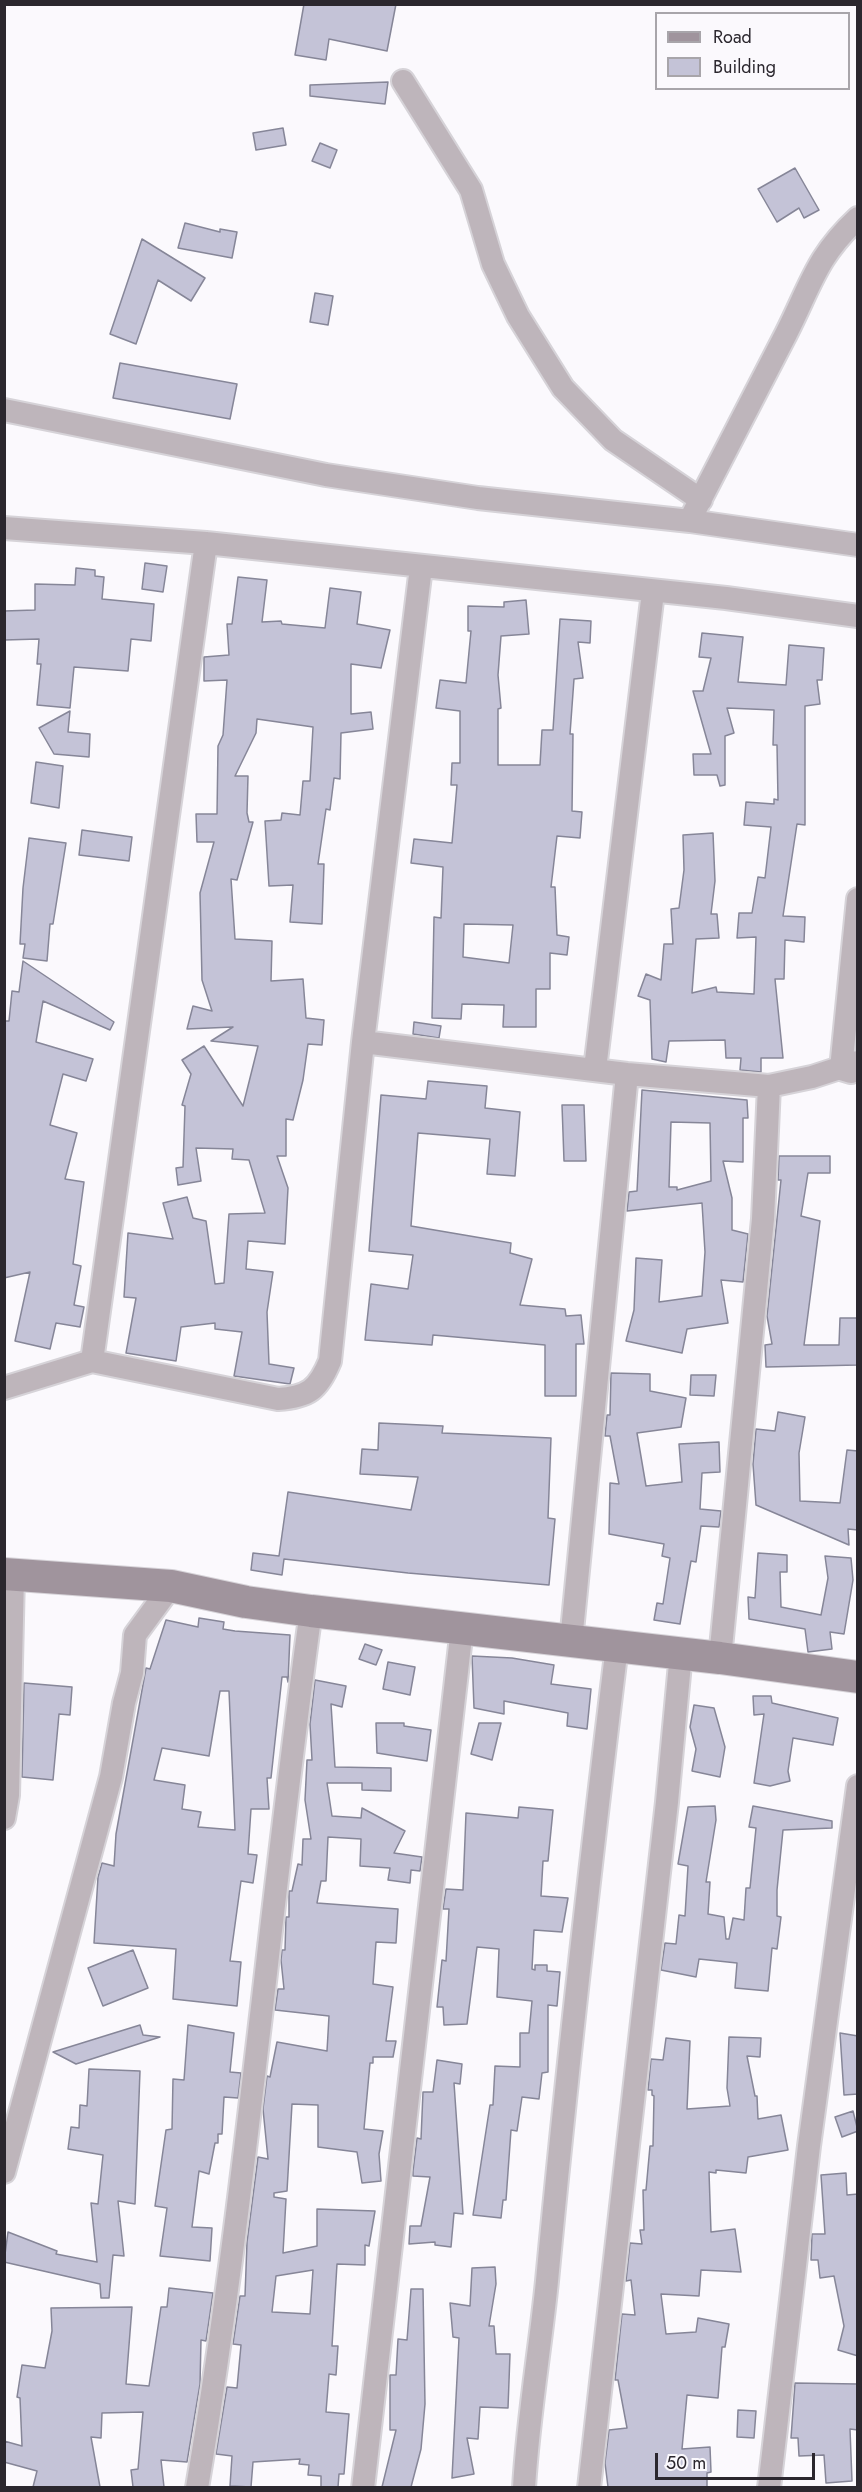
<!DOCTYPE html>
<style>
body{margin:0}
#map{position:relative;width:862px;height:2492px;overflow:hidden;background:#fbf9fd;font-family:Jost,sans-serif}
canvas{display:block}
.frame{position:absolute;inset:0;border:6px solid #2b272e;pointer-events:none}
.legend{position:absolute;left:655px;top:12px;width:195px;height:78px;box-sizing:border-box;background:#fbf9fd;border:2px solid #a8a5aa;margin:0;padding:8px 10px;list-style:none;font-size:18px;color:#2b272e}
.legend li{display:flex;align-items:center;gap:12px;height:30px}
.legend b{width:30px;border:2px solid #a8a5aa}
.scale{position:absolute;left:655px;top:2453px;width:160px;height:27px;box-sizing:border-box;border:3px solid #2b272e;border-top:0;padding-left:8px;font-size:18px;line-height:21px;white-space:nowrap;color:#2b272e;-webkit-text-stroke:4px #fbf9fd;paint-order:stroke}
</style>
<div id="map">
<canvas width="862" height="2492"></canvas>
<div class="frame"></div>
<ul class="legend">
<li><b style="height:8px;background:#a0949d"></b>Road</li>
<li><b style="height:16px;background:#c4c3d7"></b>Building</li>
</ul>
<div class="scale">50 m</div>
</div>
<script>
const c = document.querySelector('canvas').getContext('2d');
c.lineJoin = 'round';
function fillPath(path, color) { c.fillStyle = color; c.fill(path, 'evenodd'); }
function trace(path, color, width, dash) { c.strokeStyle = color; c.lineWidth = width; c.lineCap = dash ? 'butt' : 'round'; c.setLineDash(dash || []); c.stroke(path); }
const building = new Path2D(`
 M304 4H396L387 51 329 39 326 60 295 55Z
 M388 82 385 104 310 96V85Z
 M283 128 286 145 256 150 253 133Z
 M320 143 337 150 330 168 312 161Z
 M795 168 819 210 804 218 799 208 777 222 758 189Z
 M185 223 220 232V229L237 232 232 258 178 248Z
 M142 239 205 278 191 301 158 280 136 344 110 334Z
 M315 293 333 296 328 325 310 322Z
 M120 363 237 384 230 419 113 398Z
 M145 563 167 566 163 592 142 589Z
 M76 568 95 570V576L104 577 102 599 154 604 151 641 131 639 128 671 74 667 70 708 37 705 41 664H37L39 639 4 640V611L35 610V584L75 585Z
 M238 577 267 580 262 622 281 621 282 624 325 628 330 588 361 592 357 624 390 630 381 668 351 664V714L371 712 373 729 341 733 340 779 334 778 330 810 326 809 318 864H324L322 924 290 922 293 885 269 886 265 821 281 820 282 813 300 815 303 781H310L313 727 257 719 256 733 235 776H248L247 813 249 822H253L237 880 231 879 235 939 272 941 271 981 303 979 306 1018 324 1020 322 1045 308 1044 303 1080 293 1120 286 1119V1156H277L288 1188 285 1244 248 1241 246 1269 273 1272 267 1312 269 1364 294 1368 290 1384 234 1376 242 1332 215 1329V1323L181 1327 176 1361 126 1353 136 1298 124 1297 128 1233 173 1239 163 1203 187 1197 193 1218 206 1221 215 1284 224 1283 229 1214 265 1213 249 1160 232 1159 233 1149 196 1148 201 1181 178 1185 176 1168 183 1167 185 1106 182 1105 191 1074 182 1060 204 1046 243 1106 258 1046 211 1041 233 1027 187 1029 193 1006 212 1011 202 980 200 893 214 842H197L196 814H217L218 746 223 735 227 680 204 681V657L229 655 227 624H232Z
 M526 600 529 634 501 636 498 675 501 708 498 709V765H540L542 730H553L560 619 591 621 590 643 578 642 583 678 574 679 570 734H573L572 811 582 812 580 838 557 836 551 887H555L557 935 569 937 567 955 550 953V989H536V1027H503L504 1005 462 1004 461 1019 432 1018 434 917 441 918 443 867 411 863 414 839 452 843 457 785H451L452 763H460V711L436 708 440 680 466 683 471 631H468V606L504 607V602ZM464 924 513 925 509 963 463 957Z
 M702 633 743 637 738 682 786 685 789 645 824 648 822 680H817L820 704 805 706V825L797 824 783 916 805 917 804 942 785 940 784 979H775L783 1058H761V1072L740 1070 741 1058H726L725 1040 669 1041 666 1062 652 1059 650 1000 638 996 646 974 661 980 664 944H673L671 909 679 908 684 870 683 835 713 833 715 881 711 914H717L719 938 696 939 692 993 716 987 717 992 754 994 756 937 737 938 739 913H752L758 877 765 878 771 827 744 825 746 802 774 804V799L778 800 777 745H773L774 710 727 708 734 733 725 736V785L720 786 717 775H694L693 754H711L693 691H703L711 658 699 657Z
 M70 711 68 732 90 734 89 757 54 754 39 728Z
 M36 762 63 766 59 808 31 803Z
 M82 830 132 837 129 861 79 855Z
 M29 838 66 843 53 924H50L47 961 23 958 25 944H20L23 888Z
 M23 961 114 1022 110 1030 43 1001 36 1042 93 1059 86 1081 63 1074 50 1125 77 1133 65 1179 84 1182 73 1264 81 1266 74 1305 84 1307 80 1327 56 1323 50 1349 15 1341 30 1272 4 1278V1021H9L12 991 19 992Z
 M414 1022 441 1026 439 1038 413 1034Z
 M428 1081 487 1086 485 1108 520 1112 515 1176 487 1174 490 1139 418 1133 411 1226 511 1243 510 1253 532 1259 520 1305 565 1309 566 1316 581 1315 584 1344H576V1396H545V1345L433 1335 432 1345 365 1340 371 1284 408 1289 413 1255 369 1251 381 1095 426 1099Z
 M642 1090 747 1100 748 1118H743V1162L723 1161 732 1198V1230L748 1234 743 1282 721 1280 728 1323 687 1329 682 1353 626 1341 634 1310 636 1258 662 1260 659 1302 702 1296 705 1252 702 1203 627 1211 629 1192 637 1191ZM671 1122 710 1123 711 1181 677 1190V1187H669Z
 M562 1105H584L586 1161H564Z
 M779 1156H830V1173H808L801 1216 820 1221 804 1345H839L840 1318H858V1365L766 1367 765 1345 772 1344 767 1316 781 1180H778Z
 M611 1373 650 1374V1391L686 1398 681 1427 637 1433 646 1486 682 1482 679 1444 719 1442 720 1472 702 1473 700 1509 721 1511 719 1527 701 1526 696 1562 691 1561 680 1624 654 1620 657 1603 663 1604 670 1558 662 1556 664 1544 609 1534 610 1483 619 1484 610 1436H605L607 1415H610Z
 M691 1375H716L714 1396 690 1395Z
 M778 1412 805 1417 799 1453 800 1501 840 1503 847 1450 858 1451V1530L848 1529 849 1545 756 1505 753 1464 756 1429 775 1431Z
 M379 1423 443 1426 442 1433 551 1438 548 1518 555 1519 549 1585 408 1573 284 1559 282 1575 251 1570 253 1553 279 1556 288 1492 411 1510 418 1477 360 1474 362 1449 378 1450Z
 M758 1553 787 1555V1572H780L781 1607 821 1615 828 1578 825 1556 851 1558 853 1580 844 1634 830 1632 832 1649 808 1652 805 1629 749 1619 748 1597 755 1598Z
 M199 1618 224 1622 223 1629 235 1631 290 1635 288 1682 287 1677H282L271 1778H267L269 1809H251L248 1854 257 1855 253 1883 241 1881 230 1961 241 1962 237 2006 173 1999 176 1949 94 1943 98 1877 102 1863 114 1866 116 1834 146 1668 150 1669 166 1620 198 1627ZM220 1691H229L235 1830 198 1827 201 1812 182 1809 185 1785 154 1780 162 1748 209 1756Z
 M365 1644 382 1650 376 1665 359 1659Z
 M472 1656 512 1658 554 1665 551 1684 591 1689 587 1729 567 1726 568 1713 504 1701V1714L474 1708Z
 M388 1662 415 1667 410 1695 383 1689Z
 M315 1680 346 1686 342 1707 331 1704 335 1767 391 1768V1791L362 1790V1783H327L332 1816 361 1818 362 1808 405 1831 394 1853 422 1857 420 1871 411 1870 410 1883 388 1880 390 1868 360 1866 361 1839 328 1837 326 1881H321L317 1903 398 1909 396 1943 376 1942 373 1984 393 1987 386 2041H396L393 2057H373V2063H370L364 2129 383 2131 379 2154 381 2181 362 2183 357 2152 318 2147V2105L292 2104 287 2191 274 2193V2197L286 2199 283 2253 317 2246V2209L375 2211 369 2246 365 2245V2265L337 2264 332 2346H338L336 2375 329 2374 326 2412 349 2414 344 2474H339L338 2487H321V2476L308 2475 309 2465 299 2464 300 2459 253 2462 251 2487 230 2486 232 2456 216 2454 227 2387 237 2388 241 2345 233 2344 240 2296H245L247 2242 258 2157 268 2159 263 2109 267 2076 270 2077 277 2042 327 2051 329 2016 275 2010 278 1989H284L281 1960 282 1950H285L286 1917H289V1891H292L298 1864 302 1865 303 1839H311L305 1800 307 1760H312L310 1724ZM313 2270 310 2314 272 2312 276 2276Z
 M24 1683 72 1687 70 1715 59 1714 53 1780 22 1777Z
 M753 1696H771L772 1703 838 1718 833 1745 793 1738 788 1771 790 1781 770 1786 754 1783 764 1714 754 1715Z
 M694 1705 714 1708 725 1747 720 1777 692 1771 696 1749 690 1727Z
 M376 1723H404V1726L431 1730 427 1761 377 1753Z
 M479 1723H501L492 1760 471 1754Z
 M715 1806 716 1820 706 1882H710L708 1914 724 1917 726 1939H729L733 1918 744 1920 746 1888H750L756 1828 749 1827 753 1806 832 1821V1828L783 1830 777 1890V1916L781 1917 777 1949 772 1948 768 1991 735 1988 737 1963 699 1959 696 1977 661 1970 665 1943 676 1944 679 1915 685 1916 688 1866 678 1864 688 1807Z
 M519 1807 553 1810 548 1861H543L541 1896 568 1898 562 1932 534 1930 532 1969 535 1970V1965H547V1971L560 1972 557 2006 548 2005V2072L542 2073 539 2099 522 2097 517 2131 511 2130 506 2200H503L501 2218 473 2215 490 2105H493L495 2066 520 2067V2033H529L532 2001 497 1997 499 1949 477 1947 467 2024 444 2025 443 2007H437L442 1960 446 1961 449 1909H443L446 1889 463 1890 466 1813 518 1818Z
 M133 1950 148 1988 103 2006 88 1968Z
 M140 2025 143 2035 160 2037 76 2064 53 2052Z
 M188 2025 234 2033 230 2072 241 2073 238 2098 224 2097 222 2134H218V2143H215L209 2174 199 2171 192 2227 212 2228 210 2261 160 2256 167 2208 155 2206 166 2130 172 2129 173 2079 184 2080Z
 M840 2033 858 2036V2094L844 2095Z
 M729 2037 761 2038 760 2057 747 2056 755 2096H757L758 2119 781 2115 788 2150 748 2157 746 2173 716 2170V2173L709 2172 711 2232 735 2229 741 2272 701 2270 699 2296 661 2294 666 2334 696 2332 698 2318 729 2324 725 2347H722L718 2398 687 2395 682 2449 710 2447 711 2472 707 2473V2487H608L605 2463 609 2430 627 2428 618 2380H615L622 2314 635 2315 631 2280 626 2281 630 2243 642 2244 640 2230H644L643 2190H646L650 2146H653L654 2096 652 2095V2090H648L651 2059 663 2060 666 2038 690 2041 687 2109 730 2106 727 2088Z
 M437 2060 462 2064 460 2084 454 2083 463 2214 454 2213 451 2247 435 2245V2242L409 2244 410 2226H421L430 2177 413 2176V2171L417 2138 421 2139 423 2092H433Z
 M89 2069 140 2071 135 2204 118 2201 124 2256 113 2255 109 2298H101L100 2284 4 2262 8 2232 57 2251 56 2254 97 2262 91 2203 98 2204 103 2155 68 2149 71 2127 79 2128 80 2105 87 2106Z
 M853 2111 858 2131 842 2137 835 2117Z
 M846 2173 847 2195 858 2194V2356L838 2350 844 2326 834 2276 820 2278 818 2260H811L812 2234H825L821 2175Z
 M495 2267 496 2284 489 2326H494L496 2354H510L508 2408 480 2407 478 2439 467 2438 474 2474 452 2478 459 2338 453 2337 450 2303 470 2306 472 2268Z
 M169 2288 213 2293 206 2341 201 2340 200 2384 187 2462 161 2460 164 2487H133L131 2470 138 2469 143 2412 102 2413 101 2438 91 2437 100 2487H33L37 2471 4 2462V2441L22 2446 20 2398 17 2397 22 2365 45 2368 52 2331 51 2308 132 2307 126 2384 149 2386 161 2307H167Z
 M411 2289H423L425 2404 421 2449 411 2487H382L396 2430H390V2375H396L398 2339 407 2340Z
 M795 2383 858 2384V2430L850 2429 852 2481 826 2483 824 2455 799 2456 798 2438H791Z
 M738 2410 756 2411 754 2438 737 2437Z`);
fillPath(building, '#c4c3d7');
trace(building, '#868698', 1.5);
const street = new Path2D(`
 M403 81 471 190 493 264 518 316 563 388 613 440 701 500
 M4 410 326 475 478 498 690 521 858 545
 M693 514C724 454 755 394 786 334 811 285 816 257 858 218
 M4 528 206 543 726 598 858 616
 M363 1042 627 1074 769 1086 812 1077 858 1062
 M595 1069 653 592
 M851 1072 841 1069 858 899
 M92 1361 278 1399C308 1397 318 1390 330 1361L363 1042 421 567
 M4 1388 92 1361 206 543
 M571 1641 627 1074
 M720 1658 763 1219 769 1086
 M4 1818 8 1795 13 1575
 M4 2172 111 1777 124 1703 132 1673 135 1635 171 1586
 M197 2488C246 2197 270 1903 311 1611
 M363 2488 462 1628
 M524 2488C528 2418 540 2350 547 2281 567 2069 591 1858 617 1646
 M589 2488 667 1802 681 1653
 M769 2488 809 2146 858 1786`);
const secondary = new Path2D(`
 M4 1574 171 1586 246 1602 311 1611 720 1658 858 1677`);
trace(street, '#d6d3d8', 26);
trace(secondary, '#d6d3d8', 34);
trace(street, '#beb5bb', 22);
trace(secondary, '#a0949d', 32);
</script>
